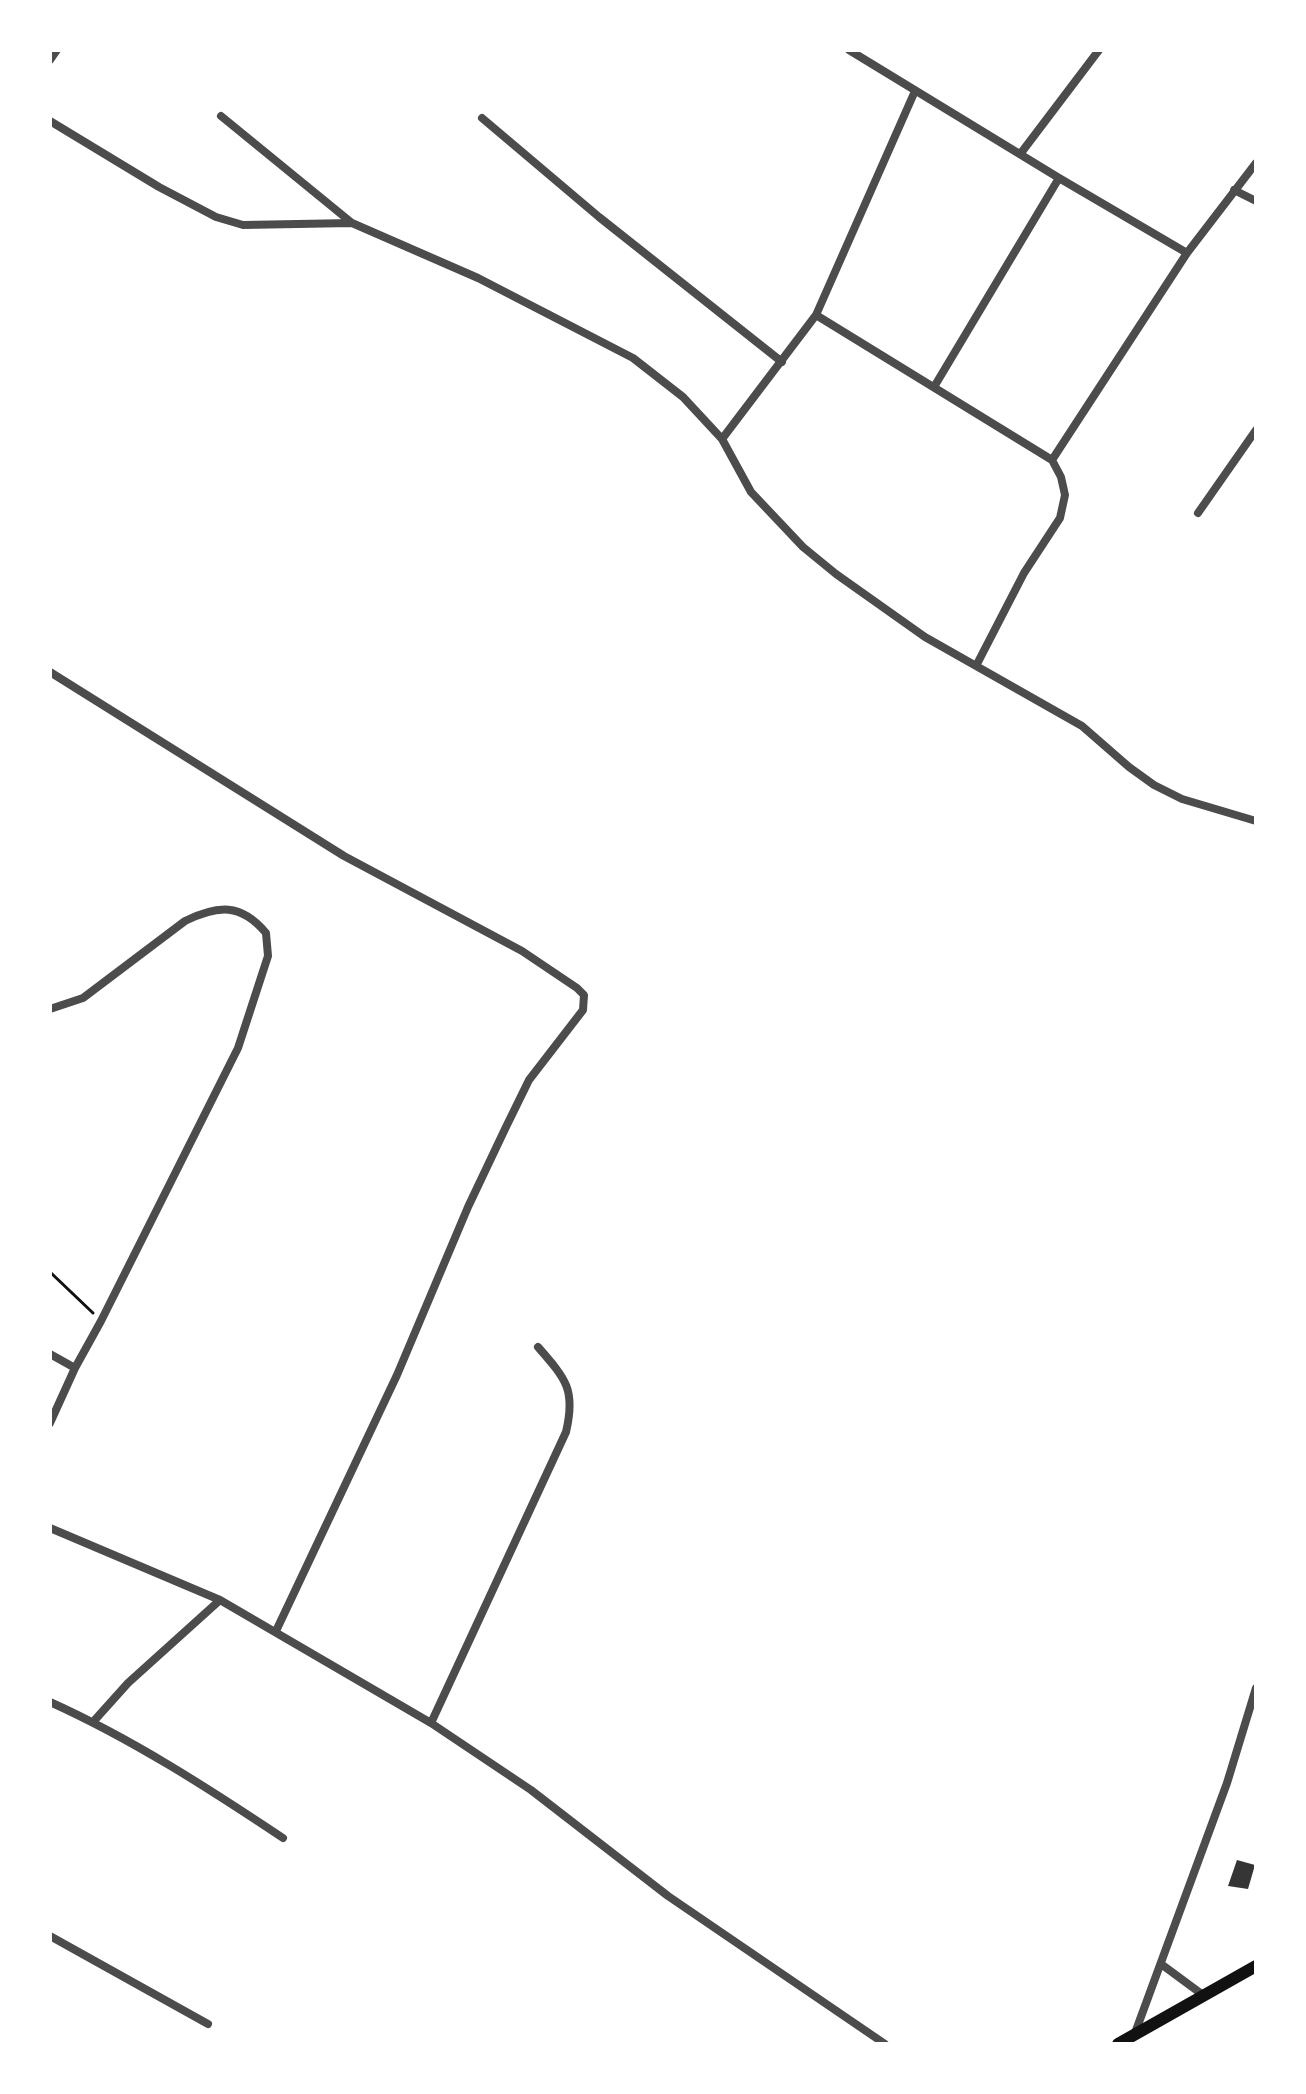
<!DOCTYPE html>
<style>
body{margin:0}
#map{position:relative;width:1306px;height:2094px;overflow:hidden;background:#fff;font-family:Inter,sans-serif}
canvas{display:block}
.frame{position:absolute;inset:0;border:52px solid #fff;pointer-events:none}
</style>
<div id="map">
<canvas width="1306" height="2094"></canvas>
<div class="frame"></div>
</div>
<script>
const c = document.querySelector('canvas').getContext('2d');
c.lineJoin = 'round';
function fillPath(path, color) { c.fillStyle = color; c.fill(path, 'evenodd'); }
function trace(path, color, width, dash) { c.strokeStyle = color; c.lineWidth = width; c.lineCap = dash ? 'butt' : 'round'; c.setLineDash(dash || []); c.stroke(path); }
fillPath(new Path2D(`
 M1237 1860 1255 1865 1248 1889 1228 1886Z`), '#353535');
trace(new Path2D(`
 M50 1272 93 1313`), '#111', 3);
trace(new Path2D(`
 M849 50 1059 178 1187 253
 M50 60 57 50
 M221 116 352 223
 M482 118 599 217 782 362
 M50 121 159 187 216 217 243 225 352 223 478 278 633 358 683 397 722 439 751 492 803 547 836 574 925 637 1082 726 1129 767 1154 785 1182 799 1256 821
 M1021 153 1099 50
 M1234 190 1256 201
 M816 315 1052 460
 M934 387 1059 178
 M722 439 816 315 915 91
 M1052 460 1187 253 1256 163
 M1198 513 1256 430
 M976 666 1024 573 1060 518 1065 495 1061 477 1052 460
 M50 672 344 856 522 951 577 988 584 995 583 1010 529 1080 505 1129 468 1207 397 1375 276 1631
 M50 1009 83 998 185 921C218 905 241 903 266 933L268 956 238 1048 101 1321 75 1368 50 1423
 M50 1354 75 1368
 M50 1528 220 1600 431 1723 531 1790 668 1896 885 2044
 M50 1702C132 1739 208 1788 283 1838
 M93 1722 128 1683 220 1600
 M431 1723 566 1432C576 1390 566 1379 538 1347
 M50 1936 208 2024
 M1161 1964 1203 1995
 M1135 2033 1227 1783 1256 1688`), '#4c4c4c', 8);
trace(new Path2D(`
 M1118 2044 1256 1966`), '#111', 12);
</script>
